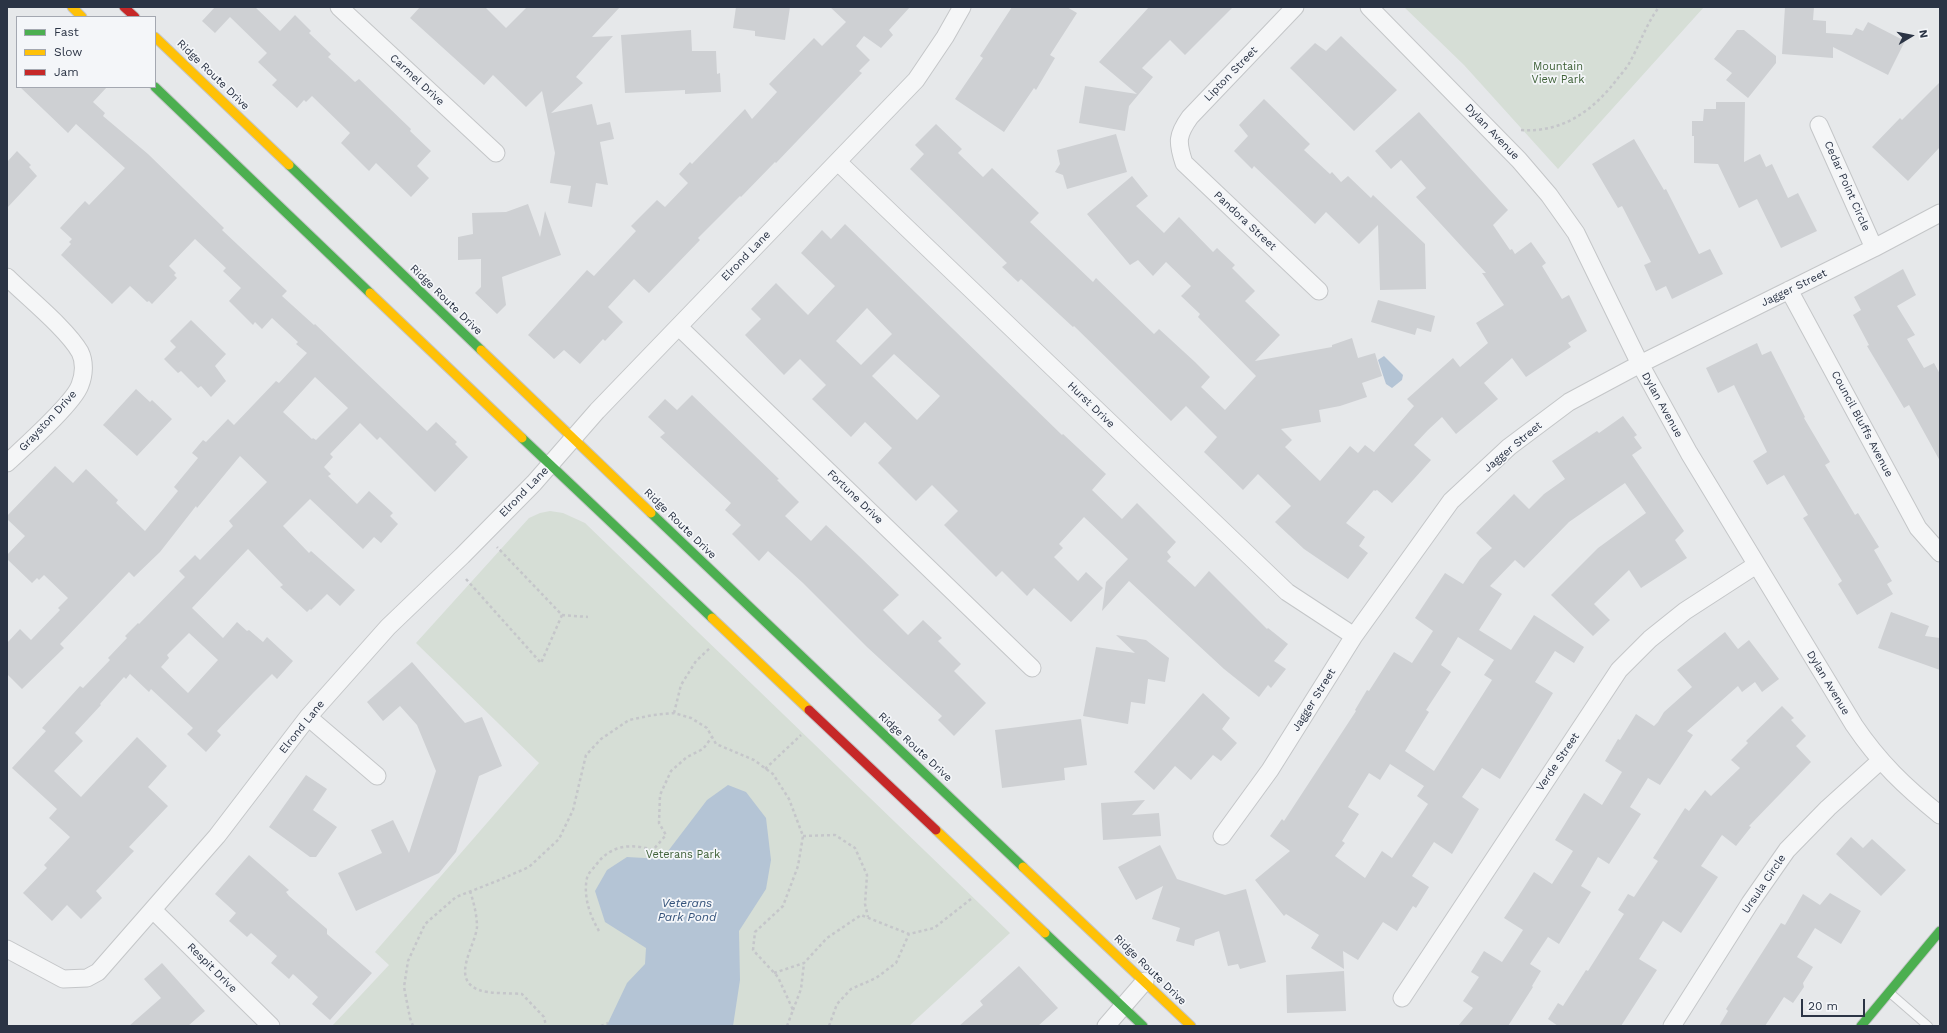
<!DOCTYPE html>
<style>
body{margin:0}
#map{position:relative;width:1947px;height:1033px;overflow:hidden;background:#e6e8ea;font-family:"Work Sans",sans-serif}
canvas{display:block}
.frame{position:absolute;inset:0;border:8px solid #2b3445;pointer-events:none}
.legend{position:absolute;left:16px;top:16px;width:140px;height:72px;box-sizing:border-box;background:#f4f6f9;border:1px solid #a4a8b1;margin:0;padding:5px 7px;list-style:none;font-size:12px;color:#2b3445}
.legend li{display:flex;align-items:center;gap:8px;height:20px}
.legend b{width:20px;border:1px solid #a4a8b1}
.north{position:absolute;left:1891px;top:16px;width:40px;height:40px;-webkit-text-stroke:3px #f4f6f9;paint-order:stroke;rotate:80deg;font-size:11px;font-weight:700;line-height:16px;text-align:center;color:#2b3445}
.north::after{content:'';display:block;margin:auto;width:14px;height:18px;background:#2b3445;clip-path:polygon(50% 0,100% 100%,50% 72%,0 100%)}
.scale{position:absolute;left:1801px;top:999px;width:64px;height:18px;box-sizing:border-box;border:2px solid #2b3445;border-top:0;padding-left:5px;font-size:12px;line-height:14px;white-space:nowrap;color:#2b3445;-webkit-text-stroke:3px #f4f6f9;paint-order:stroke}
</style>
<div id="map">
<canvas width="1947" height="1033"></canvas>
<div class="frame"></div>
<ul class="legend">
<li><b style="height:5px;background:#4caf50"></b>Fast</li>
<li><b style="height:5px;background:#ffc107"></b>Slow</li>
<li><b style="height:5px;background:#c62828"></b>Jam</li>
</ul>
<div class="north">N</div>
<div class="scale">20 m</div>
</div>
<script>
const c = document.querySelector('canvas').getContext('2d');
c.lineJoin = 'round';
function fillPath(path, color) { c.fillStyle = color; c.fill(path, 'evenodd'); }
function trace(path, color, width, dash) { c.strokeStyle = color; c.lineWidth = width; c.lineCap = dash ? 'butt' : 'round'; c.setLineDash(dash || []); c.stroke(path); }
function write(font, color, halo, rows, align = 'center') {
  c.font = font + ' "Work Sans",sans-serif'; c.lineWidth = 3.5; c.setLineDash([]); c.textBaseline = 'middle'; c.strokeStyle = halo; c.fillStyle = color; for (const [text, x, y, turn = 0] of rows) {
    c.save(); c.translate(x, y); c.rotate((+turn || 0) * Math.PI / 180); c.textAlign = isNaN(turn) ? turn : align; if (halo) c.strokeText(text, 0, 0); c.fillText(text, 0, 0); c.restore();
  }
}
fillPath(new Path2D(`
 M1404 7H1704L1558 169 1464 65Z
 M550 511 563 513 585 523 1010 933 909 1026H332L389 965 375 952 539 763 416 643 529 518 540 513Z`), '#d6ded6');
fillPath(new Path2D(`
 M1384 356 1403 375 1402 380 1392 388 1386 384 1378 360Z
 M728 785 746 792 766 818 771 860 766 889 739 931 740 980 733 1026H605L608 1023 627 983 645 964 646 948 605 922 595 891 607 870 627 857 662 859 707 800Z`), '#b4c4d5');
fillPath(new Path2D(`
 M215 7H255L280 31 295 15 311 31 309 33 331 54 328 57 355 82 359 79 411 129 410 131 431 151 417 166 429 178 411 197 376 163 369 171 341 143 350 133 312 96 306 102 304 100 297 108 272 85 277 80 258 62 267 53 230 17 215 33 202 21Z
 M420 7H485L506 28 527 7H620L592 37 613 36 576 77 583 83 551 113 592 104 597 125 610 122 614 139 600 142 608 185 596 183 592 207 568 203 571 186 550 183 555 153 542 91 526 107 493 75 484 85 410 18Z
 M736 7H790L785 40 755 36V31L733 28Z
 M830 7H910L889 30 893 35 881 48 864 36 856 46 870 60 859 71 862 73 776 163 775 162 741 197 740 196 698 238 700 240 649 293 634 279 608 307 623 322 605 341 603 339 580 364 564 350 554 359 528 335 587 270 594 276 636 231 631 226 657 200 665 207 688 183 679 174 690 162 692 164 745 109 752 119 777 92 769 84 814 38 822 46 846 22Z
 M1012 7H1067L1077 13 1050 55 1055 58 1036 90 1034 88 1004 132 955 99 983 58 980 56Z
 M1149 7H1233L1185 55 1170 40 1142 68 1153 77 1129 106 1125 131 1079 123 1085 86 1137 94 1099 62Z
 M1785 7H1814L1813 20 1826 21V33L1852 35 1856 28 1863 31 1868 22 1905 41 1888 75 1833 47V58L1782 54Z
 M691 30 692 51H716L717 74 720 73 721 92 685 94V90L625 93 621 35Z
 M1737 30H1744L1776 56V63L1748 98 1726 80 1732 73 1714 59Z
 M1341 36 1397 90 1354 131 1290 68 1315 43 1326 51Z
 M1940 82V147L1908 181 1872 147 1900 118 1902 120Z
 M20 87H107L93 102 105 113 103 116 148 154 224 228 222 230 287 291 282 296 314 325 315 324 427 431 436 422 457 442 455 444 468 457 435 492 380 437 377 440 360 423 330 454 333 457 324 467 331 474 328 476 357 504 369 491 393 513 390 516 398 524 381 543 374 537 363 549 310 499 283 526 309 553 311 551 355 590 340 606 327 594 311 610 310 609 307 612 280 587 283 585 248 549 192 608 223 638 237 622 247 631 249 630 263 642 267 637 293 661 277 679 272 674 253 693 217 731 221 735 206 752 187 734 193 728 151 689 149 692 130 674 126 679 124 677 100 704 101 705 75 733 83 741 54 771 81 797 137 737 167 766 148 787 168 806 129 847 134 851 96 891 102 898 81 919 67 905 52 921 23 893 47 868 44 865 70 837 49 818 57 809 12 768 46 731 42 728 80 686 83 688 110 660 108 658 127 638 125 636 138 623 139 624 185 577 179 571 195 555 200 560 233 526 229 521 267 482 240 456 197 508 196 506 160 552 134 577 129 572 60 644 64 648 22 689 7 674V643L20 629 31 640 60 610 58 608 68 598 44 575 39 580 37 578 32 583 7 559V555L25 536 7 519V516L55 466 73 483 86 469 118 500 116 503 145 531 178 491 174 487 198 458 192 453 203 440 206 442 228 419 234 425 276 381 279 383 307 353 296 344 298 342 272 318 262 329 255 322 253 325 229 301 241 288 223 271 226 268 195 239 169 266 176 273 174 275 177 278 152 304 149 301 147 302 130 286 112 304 61 255 71 244 69 242 72 239 60 228 85 201 89 205 125 168 76 124 68 133ZM315 377 348 408 316 440 313 438 312 439 283 412ZM189 633 218 660 188 693 161 667 169 658 167 655Z
 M1264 99 1310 144 1304 150 1330 174 1332 172 1341 182 1348 176 1371 198 1373 195 1425 244 1426 289 1380 290 1378 225 1359 244 1326 212 1315 224 1254 166 1252 169 1234 151 1248 136 1239 125Z
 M1716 102H1745L1744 162 1760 154 1766 167 1772 164 1788 198 1798 193 1817 231 1781 248 1757 199 1739 208 1718 164 1694 163V136H1692V121H1703L1704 109H1716Z
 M1419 112 1508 210 1493 225 1510 250 1512 249 1515 254 1531 242 1546 263 1542 266 1562 299 1569 295 1587 331 1568 343 1571 347 1526 377 1512 358 1484 383 1498 399 1456 434 1442 417 1428 430 1414 445 1431 460 1414 479 1392 503 1377 490 1375 491 1374 490 1346 523 1365 537 1359 546 1368 553 1348 579 1304 549 1275 522 1291 506 1258 474 1243 490 1204 452 1217 437 1186 406 1171 421 1074 326 1073 327 1021 279 1018 282 1002 267 1007 263 910 169 924 154 915 145 936 124 962 149 958 153 983 177 992 168 1039 213 1030 222 1093 282 1096 278 1154 334 1159 329 1195 362 1210 377 1201 387 1225 410 1256 376 1198 317 1200 314 1181 296 1191 286 1166 262 1153 276 1138 260 1130 265 1087 214 1132 176 1148 196 1136 206 1164 233 1179 217 1213 252 1217 248 1235 265 1232 268 1255 291 1245 301 1280 335 1255 361 1332 347V345L1352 338 1358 358 1375 353 1382 376 1362 383 1367 397 1340 406 1319 410 1321 422 1281 429 1292 440 1285 447 1320 481 1350 446 1358 453 1365 445 1374 452 1414 406 1407 399 1453 358 1460 367 1488 343 1476 323 1504 305 1482 273H1486L1416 197 1426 188 1401 160 1391 169 1375 151Z
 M1116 134 1127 172 1067 189 1063 175 1055 172 1060 164 1057 150Z
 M1634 139 1664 190 1666 189 1699 254 1710 249 1723 274 1672 299 1666 286 1656 291 1644 265 1651 262 1622 206 1618 208 1592 164Z
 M17 151 31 165 29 167 37 176 7 208V162Z
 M528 204 540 237 545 211 561 255 502 277 506 305 497 314 475 293 481 287V259L458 260V237L473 234 472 213 506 212Z
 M845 224 1062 435 1063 434 1106 474 1092 490 1122 519 1137 503 1176 542 1167 552 1171 557 1167 561 1195 587 1209 571 1267 629 1268 628 1288 644 1274 661 1286 669 1271 688 1268 685 1259 697 1224 669 1129 581 1102 611 1106 582 1128 559 1084 517 1059 544 1063 548 1054 557 1078 581 1086 572 1103 588 1071 622 1034 588 1027 596 1002 571 996 577 944 525 958 511 932 485 916 501 878 463 892 448 865 422 851 437 812 399 826 385 800 359 784 375 745 335 761 319 751 309 776 283 808 315 835 286 801 253 822 230 831 239ZM867 308 892 334 861 365 836 341ZM894 354 940 396 917 420 872 376Z
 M1903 269 1916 295 1897 306 1915 335 1907 339 1924 368 1934 363 1940 374V461L1909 405 1904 408 1888 381 1867 346 1869 345 1853 315 1861 310 1854 297Z
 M1378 300 1435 316 1431 332 1417 328 1415 335 1371 322Z
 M191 320 226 354 215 366 226 381 211 397 201 386 198 388 181 371 178 373 164 359 176 347 170 341Z
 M1757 343 1762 355 1771 351 1805 417 1804 418 1830 462 1825 465 1855 515 1858 513 1879 547 1874 550 1892 581 1887 584 1893 594 1857 615 1838 584 1842 581 1803 518 1808 515 1784 475 1767 485 1753 461 1767 452 1734 385 1718 393 1706 368Z
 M136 389 150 402 152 400 172 419 137 456 103 425Z
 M692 395 779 479 777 480 799 502 785 516 811 541 826 525 859 556 899 595 883 610 908 635 923 620 942 638 938 641 961 664 954 671 986 703 954 736 938 720 942 716 867 647 803 583 768 551 759 561 732 534 741 525 725 510 731 503 660 437 665 433 648 417 665 399 677 410Z
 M1623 416 1637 435 1634 437 1642 448 1632 455 1684 531 1675 540 1687 558 1641 588 1629 570 1594 604 1610 620 1593 636 1551 595 1598 548 1646 513 1625 483 1569 522 1524 568 1515 560 1490 586 1502 594 1479 630 1511 650 1534 615 1584 647 1574 663 1555 651 1535 682 1553 693 1500 779 1482 768 1462 797 1479 809 1452 854 1434 842 1412 876 1429 887 1416 908 1413 906 1397 931 1383 922 1358 960 1343 951 1344 969 1311 948 1319 935 1286 914 1284 916 1255 880 1290 851 1270 836 1282 819 1284 821 1356 711 1355 710 1367 690 1369 691 1394 652 1412 663 1433 631 1415 618 1445 573 1463 584 1480 559 1492 548 1476 533 1514 494 1529 509 1544 494 1565 479 1552 461 1597 431 1599 433ZM1458 637 1494 660 1484 675 1492 680 1434 771 1405 751 1429 712 1426 710 1451 672 1441 665ZM1390 764 1424 786 1417 796 1428 804 1392 858 1382 851 1365 878 1335 856 1345 843 1342 841 1359 814 1348 807 1369 773 1380 780Z
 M1891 612 1929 626 1925 636 1940 638V670L1878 648Z
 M1725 632 1738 649 1749 640 1779 679 1762 692 1755 682 1742 692 1738 686 1687 731 1693 735 1660 785 1648 778 1630 807 1641 814 1609 864 1598 857 1581 886 1591 892 1559 944 1548 937 1530 964 1541 971 1532 986 1533 987 1508 1026H1458L1473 1008 1463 1001 1479 977 1471 972 1484 951 1502 962 1523 930 1504 918 1518 897 1534 872 1552 884 1573 851 1555 840 1584 793 1602 805 1622 772 1605 761 1618 739 1620 740 1636 714 1654 726 1658 722 1664 712 1692 687 1677 670Z
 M1116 635 1146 640 1169 658 1165 682 1148 679 1145 704 1131 702 1128 724 1083 716 1096 647 1135 653Z
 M412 662 465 723 482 717 502 766 479 776 456 852 439 873 356 911 338 873 382 853 371 830 393 820 409 853 436 771 417 725 400 706 383 721 367 702Z
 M1203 693 1230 718 1222 729 1237 743 1221 761 1213 755 1191 780 1175 766 1154 790 1134 772Z
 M1782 706 1794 718 1791 720 1806 736 1796 746 1811 762 1749 826 1751 827 1736 846 1722 835 1701 866 1718 877 1681 933 1663 921 1639 959 1657 970 1621 1026H1558L1548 1019 1558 1003 1563 1006 1586 970 1588 971 1624 914 1618 910 1628 894 1634 897 1658 861 1653 858 1685 808 1689 811 1705 790 1711 796 1740 768 1731 760 1748 743 1746 741Z
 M1081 719 1087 765 1064 768 1065 780 1002 788 995 730Z
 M306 775 327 789 313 810 337 827 316 857H310L269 827Z
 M1145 800 1132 815 1159 813 1161 836 1103 840 1101 803Z
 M1851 837 1863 848 1872 839 1906 870 1881 896 1836 854Z
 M1160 845 1177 879 1225 895 1246 889 1266 962 1240 969 1238 964 1228 966 1219 931 1195 940 1194 946 1176 941 1180 928 1152 919 1163 886 1136 900 1118 867Z
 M249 855 289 890 286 892 289 896 327 929V934L372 973 330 1020 312 1004 318 997 293 974 289 979 271 963 277 956 251 933 247 937 229 921 236 913 215 894Z
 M1830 893 1861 911 1841 944 1815 928 1797 957 1813 967 1803 983 1804 987 1793 1003 1784 997 1765 1026H1719L1728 1011 1726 1009 1781 923 1785 925 1803 894 1820 905Z
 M162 963 205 1011 188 1026H129L161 998 144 979Z
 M1019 966 1058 1008 1038 1026H959L983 1005 980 1001Z
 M1344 971 1346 1011 1287 1013 1286 975Z`), '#ced0d3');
const lane = new Path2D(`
 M1890 993 1928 1026`);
const street = new Path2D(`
 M339 7 496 153
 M1295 7 1190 117C1177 135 1177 142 1184 163L1319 291
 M1369 7 1519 160 1549 195 1576 233 1640 364 1689 453 1854 725C1879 762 1905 787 1940 815
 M1819 125 1874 248
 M838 162 1287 592 1354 636
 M7 277C27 297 67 329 80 352 85 362 84 375 80 385 74 403 23 448 7 463
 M1789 290 1918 528 1940 553
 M679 327 1032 668
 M308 717 377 776
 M1222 836 1270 770 1354 636 1451 501 1509 447 1569 402 1640 364 1874 248 1940 213
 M153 910 271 1026
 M7 949 63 979 87 978 98 972 217 836 308 717 388 627 462 556 534 483 597 411 916 80 945 37 962 7
 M1402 998 1619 670 1650 639 1685 611 1756 565
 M1106 1026 1145 981
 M1672 1026 1750 903 1787 850 1828 808 1880 761`);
const fast = new Path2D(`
 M155 87 370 293
 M289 165 481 350
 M522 438 712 618
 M651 513 1023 867
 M1045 933 1143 1026
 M1861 1026 1940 931`);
const slow = new Path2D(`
 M72 7 82 17
 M155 37 289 165
 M370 293 522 438
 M481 350 651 513
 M712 618 809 710
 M936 830 1045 933
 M1023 867 1191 1026`);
const jam = new Path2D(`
 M124 7 135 17
 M809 710 936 830`);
trace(lane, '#c4c6c8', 10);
trace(street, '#c4c6c8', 19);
trace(fast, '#c4c6c8', 11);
trace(slow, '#c4c6c8', 11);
trace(jam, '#c4c6c8', 11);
trace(new Path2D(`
 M1521 130C1563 133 1594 110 1618 78 1623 72 1629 65 1632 58 1641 41 1647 23 1659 7
 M466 579 541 663 562 615 497 547
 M562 615 588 617
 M674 713 681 685 696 661 710 648
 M765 769 801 735
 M803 836 835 835 855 848 867 875 865 904 868 917
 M470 891C474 903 477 916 477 927 475 947 450 979 479 990 490 994 510 993 522 994L544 1017 546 1026
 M599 931C590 916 583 896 587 878 588 873 593 869 596 865 610 845 631 843 653 850L666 835 659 823 660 795 671 771 687 757 703 749 712 737
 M774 973 804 963 827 938 861 915 909 934 934 928 971 899
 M793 1010 801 989 804 963
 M413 1026 410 1018 404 987 408 961 425 924 456 897 497 881 529 867 559 839 573 810 586 755 601 739 629 720 653 715 674 713 691 718 707 728 716 744 754 760 773 774 789 799 803 836 798 866 783 906 755 932 753 950 778 977 793 1010 787 1026
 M601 1026 608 1023
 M829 1026 837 1004 851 989 876 978 896 963 909 934`), '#c5c6ca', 2.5, [3, 3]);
trace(lane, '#f5f6f7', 8);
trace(street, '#f5f6f7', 17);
trace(fast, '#4caf50', 9);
trace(slow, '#ffc107', 9);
trace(jam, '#c62828', 9);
write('11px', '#3f6138', '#f4f6f9', [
 ["Mountain",1558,67],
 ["View Park",1558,80],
 ["Veterans Park",683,855]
]);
write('11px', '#2b3445', '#f4f6f9', [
 ["Lipton Street",1231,74,-46],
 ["Ridge Route Drive",213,75,44],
 ["Carmel Drive",417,80,43],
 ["Dylan Avenue",1492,132,46],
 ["Cedar Point Circle",1847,186,66],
 ["Pandora Street",1245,221,43],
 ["Elrond Lane",746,256,-46],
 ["Jagger Street",1794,288,-26],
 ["Ridge Route Drive",446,300,44],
 ["Hurst Drive",1091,405,44],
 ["Dylan Avenue",1662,405,61],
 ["Grayston Drive",48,421,-47],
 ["Council Bluffs Avenue",1862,424,62],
 ["Jagger Street",1513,447,-40],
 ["Elrond Lane",524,492,-46],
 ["Fortune Drive",855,497,44],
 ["Ridge Route Drive",680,524,44],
 ["Dylan Avenue",1828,683,59],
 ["Jagger Street",1314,700,-58],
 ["Elrond Lane",302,727,-51],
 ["Ridge Route Drive",915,747,43],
 ["Verde Street",1558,762,-56],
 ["Ursula Circle",1764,884,-56],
 ["Respit Drive",212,968,45],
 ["Ridge Route Drive",1150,970,44]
]);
write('italic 12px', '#34527a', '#f4f6f9', [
 ["Veterans",687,903],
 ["Park Pond",687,917]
]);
</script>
